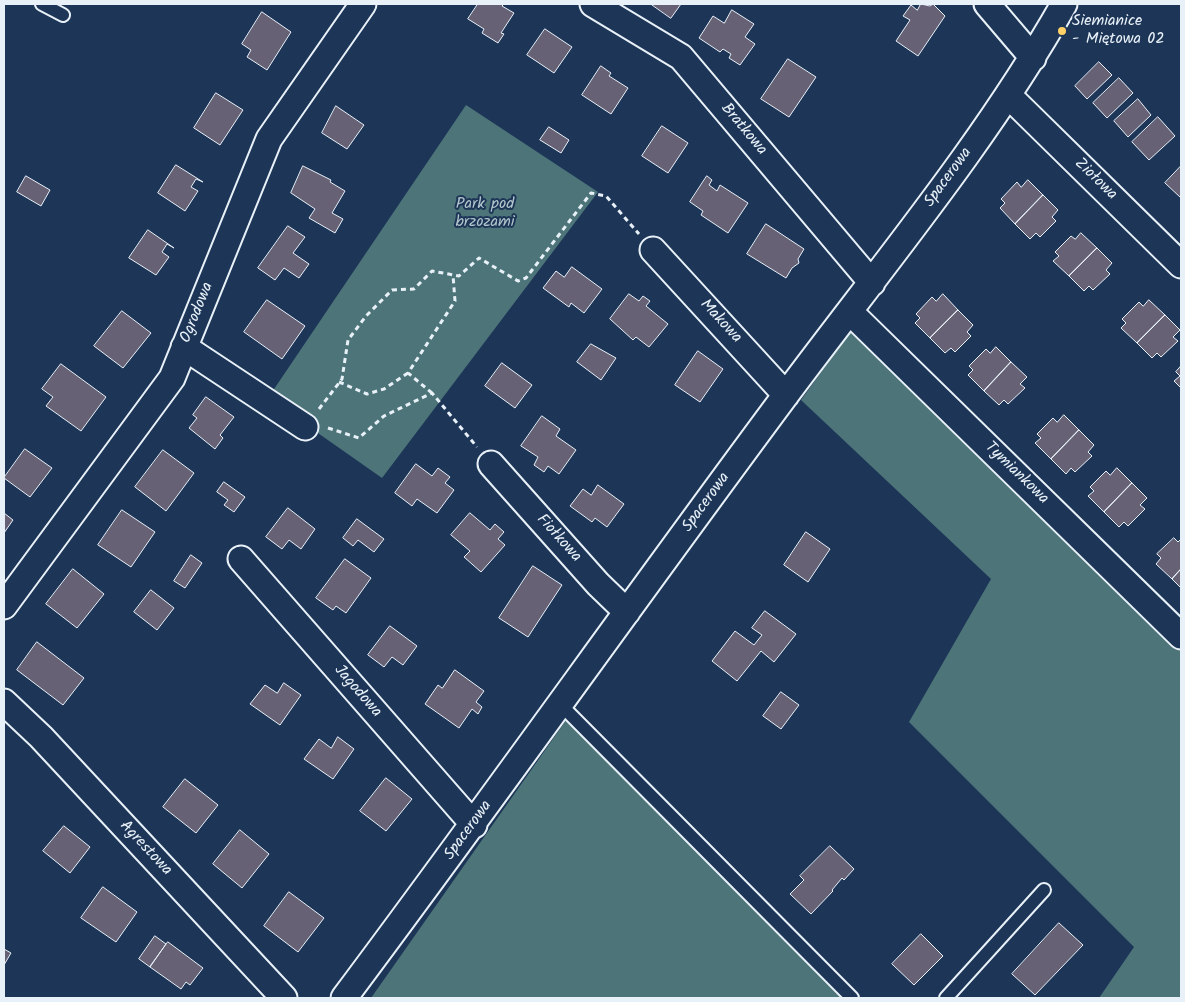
<!DOCTYPE html>
<meta charset="utf-8">
<style>
body{margin:0}
#map{position:relative;width:1185px;height:1002px;overflow:hidden;background:#1d3557;font-family:Kalam,sans-serif}
canvas{display:block}
.frame{position:absolute;inset:0;border:5px solid #e8f1f8;pointer-events:none}
</style>
<div id="map">
<canvas width="1185" height="1002"></canvas>
<div class="frame"></div>
</div>
<script>
const c = document.querySelector('canvas').getContext('2d');
c.lineJoin = 'round';
function fillPath(path, color) { c.fillStyle = color; c.fill(path, 'evenodd'); }
function trace(path, color, width, dash) { c.strokeStyle = color; c.lineWidth = width; c.lineCap = dash ? 'butt' : 'round'; c.setLineDash(dash || []); c.stroke(path); }
function write(font, color, halo, rows, align = 'center') {
  c.font = font + ' Kalam,sans-serif'; c.lineWidth = 4; c.setLineDash([]); c.textBaseline = 'middle'; c.strokeStyle = halo; c.fillStyle = color; for (const [text, x, y, turn = 0] of rows) {
    c.save(); c.translate(x, y); c.rotate((+turn || 0) * Math.PI / 180); c.textAlign = isNaN(turn) ? turn : align; if (halo) c.strokeText(text, 0, 0); c.fillText(text, 0, 0); c.restore();
  }
}
fillPath(new Path2D(`
 M466 105 598 192 382 478 268 398Z
 M858 321 1181 637V998H1099L1134 947 909 722 991 579 801 400Z
 M567 719 842 998H371Z`), '#4d7579');
const building = new Path2D(`
 M478 4H504L502 6 514 13 501 33 504 34 498 43 482 33 484 29 468 19Z
 M651 4H681L671 18Z
 M921 4 930 6 933 4 945 16 918 56 896 41 910 20 903 16 911 5 917 10Z
 M732 10 754 24 745 37 755 44 740 65 729 58 731 54 723 49 720 52 699 38 713 16 724 23Z
 M262 12 291 32 267 70 247 57 251 50 242 44Z
 M545 29 572 47 554 73 527 55Z
 M788 59 816 77 789 117 761 99Z
 M1099 62 1112 75 1087 99 1075 86Z
 M601 66 611 73 609 76 628 88 611 114 582 95Z
 M1119 78 1133 93 1107 118 1093 103Z
 M216 93 243 110 220 145 194 128Z
 M1138 99 1151 115 1128 137 1114 121Z
 M336 106 364 125 347 149 322 133Z
 M1158 117 1175 136 1149 160 1132 142Z
 M662 126 688 143 668 173 642 156Z
 M549 127 569 140 561 153 540 140Z
 M176 165 203 182 196 179 191 187 198 191 185 211 158 193Z
 M303 166 331 180 330 182 345 191 332 213 343 219 335 233 309 218 315 209 291 193Z
 M1181 166V198L1165 183Z
 M26 176 50 190 41 206 17 192Z
 M707 176 712 180 709 185 717 191 720 185 748 203 728 233 701 215 703 211 690 202Z
 M1028 180 1043 195 1015 224 1000 208 1005 203 1001 199 1017 182 1021 187Z
 M1043 195 1058 210 1052 217 1056 221 1040 237 1036 233 1030 239 1015 224Z
 M766 224 804 249 798 259 799 263 792 268 786 278 747 254Z
 M288 226 305 237 293 253 309 264 299 278 284 268 275 280 258 268Z
 M148 230 174 248 167 244 162 252 169 257 156 275 129 258Z
 M1081 233 1097 248 1069 276 1053 261 1059 256 1055 252 1071 236 1075 239Z
 M1097 248 1112 263 1106 270 1110 274 1093 290 1089 286 1084 291 1069 276Z
 M572 267 602 289 584 313 571 303 569 307 543 288 556 271 564 277Z
 M629 294 639 301 643 296 650 301 646 306 668 324 649 347 636 337 633 340 610 319Z
 M943 294 958 310 930 338 915 323 920 318 916 314 932 297 936 301Z
 M267 300 305 326 282 359 244 332Z
 M1149 300 1165 315 1137 343 1121 328 1126 323 1122 319 1139 302 1143 306Z
 M958 310 973 325 967 332 971 336 955 352 951 348 945 353 930 338Z
 M122 311 151 333 123 368 94 346Z
 M1165 315 1180 330 1173 337 1178 341 1161 357 1157 353 1152 358 1137 343Z
 M591 344 616 358 601 380 577 362Z
 M996 347 1011 362 984 391 968 375 973 370 969 366 986 349 990 353Z
 M698 351 723 369 700 402 675 385Z
 M1011 362 1027 377 1020 384 1025 388 1008 404 1004 400 999 405 984 391Z
 M502 363 532 385 515 408 485 386Z
 M61 364 106 397 81 431 46 406 53 397 42 389Z
 M1181 366V388L1174 381 1180 376 1176 372Z
 M206 397 234 417 220 435 223 438 215 449 189 428 197 418 193 415Z
 M1064 415 1079 430 1051 459 1035 443 1041 438 1037 434 1053 418 1057 422Z
 M542 416 560 429 556 436 576 450 559 474 548 466 544 472 534 465 538 457 521 446Z
 M1079 430 1094 445 1088 452 1092 456 1075 472 1071 468 1066 474 1051 459Z
 M25 449 52 468 30 497 4 478Z
 M163 450 194 473 166 511 135 487Z
 M416 464 432 476 438 468 450 477 445 483 454 490 437 513 417 499 412 506 395 493Z
 M1117 468 1132 483 1104 512 1088 496 1094 491 1090 487 1106 471 1110 475Z
 M224 482 245 497 234 512 224 505 228 500 217 492Z
 M1132 483 1147 498 1140 505 1145 509 1128 526 1124 522 1119 527 1104 512Z
 M598 485 624 504 607 527 595 518 592 522 570 506 583 489 591 495Z
 M288 508 315 529 301 549 289 540 282 549 266 537Z
 M122 510 155 532 131 567 98 545Z
 M4 513 13 520 4 533Z
 M470 513 490 530 495 524 504 532 498 539 505 545 481 572 464 557 470 551 451 535Z
 M357 519 384 539 374 552 358 540 353 546 343 538Z
 M806 532 830 549 808 582 784 565Z
 M1174 538 1178 542 1181 539V569L1172 579 1156 564 1161 558 1157 554Z
 M191 555 202 563 185 588 174 581Z
 M345 559 371 578 346 613 336 606 333 610 316 598Z
 M533 566 562 585 528 637 499 618Z
 M73 569 104 594 77 628 46 604Z
 M1181 569V588L1172 579Z
 M151 590 174 608 157 630 134 612Z
 M765 611 796 634 774 662 761 651 737 681 712 661 735 631 754 645 762 635 752 628Z
 M390 626 417 646 403 665 392 657 384 667 368 655Z
 M37 642 84 678 63 705 17 670Z
 M455 670 484 691 476 702 482 707 478 714 472 709 459 728 425 704 438 685 442 688Z
 M284 683 301 695 280 725 250 704 265 685 277 693Z
 M781 692 799 705 781 729 763 716Z
 M338 737 354 749 333 779 304 759 319 739 331 748Z
 M386 778 412 799 386 831 360 811Z
 M185 779 218 805 196 833 163 807Z
 M64 826 90 847 70 873 43 851Z
 M240 830 269 854 242 888 213 864Z
 M830 846 854 869 844 880 842 878 832 890 833 891 811 914 790 894 804 880 800 876Z
 M103 887 137 912 116 942 81 918Z
 M289 892 324 918 298 952 264 926Z
 M1059 923 1083 945 1035 995 1012 974Z
 M921 934 943 956 914 985 892 964Z
 M155 936 166 944 150 967 139 959Z
 M168 942 203 968 190 985 186 982 181 989 150 967Z
 M4 949 11 953 4 965Z`);
fillPath(building, '#666175');
trace(building, '#e8f1f8', 1);
const service = new Path2D(`
 M42 4 63 15
 M561 705 852 998
 M946 998 1044 890`);
const minor = new Path2D(`
 M593 4 681 57 872 283
 M987 4 1033 58
 M1009 96 1181 265
 M653 250 786 395
 M850 312 1181 636
 M184 347 305 427
 M491 464 598 584 627 612
 M241 559 474 825
 M4 606 172 378 269 139 363 4
 M4 702 41 737 284 998
 M344 998C493 799 637 595 785 396 881 267 985 143 1064 4`);
trace(service, '#e8f1f8', 16);
trace(minor, '#e8f1f8', 29);
trace(new Path2D(`
 M339 382 367 394 384 389 408 373
 M432 393 408 373 455 301 453 275
 M319 409 342 379 348 340 366 316 392 290 414 289 432 271 459 276 479 258 518 281 526 278 591 193 606 196 639 234
 M328 428 359 438 384 416 432 393 477 447`), '#e8f1f8', 3, [5, 4]);
trace(service, '#1d3557', 12);
trace(minor, '#1d3557', 25);
for (const [x, y, r, color] of [
 [1062,31,5,"#ffd166"]
]) { const dot = new Path2D(); dot.arc(x, y, r, 0, 2 * Math.PI); c.fillStyle = color; c.fill(dot); trace(dot, '#1d3557', 2); }
write('16px', '#e8f1f8', '#1d3557', [
 ["Siemianice",1072,22],
 ["- Miętowa 02",1072,40]
], 'left');
write('16px', '#e8f1f8', '#1d3557', [
 ["Bratkowa",743,130,50],
 ["Spacerowa",949,178,-54],
 ["Ziołowa",1095,180,44],
 ["Ogrodowa",198,313,-68],
 ["Makowa",720,322,47],
 ["Tymiankowa",1016,474,44],
 ["Spacerowa",707,503,-54],
 ["Fiołkowa",558,539,48],
 ["Jagodowa",357,692,49],
 ["Spacerowa",469,831,-54],
 ["Agrestowa",145,849,47]
]);
write('16px', '#b2c6cc', '#1d3557', [
 ["Park pod",485,205],
 ["brzozami",485,223]
]);
</script>
